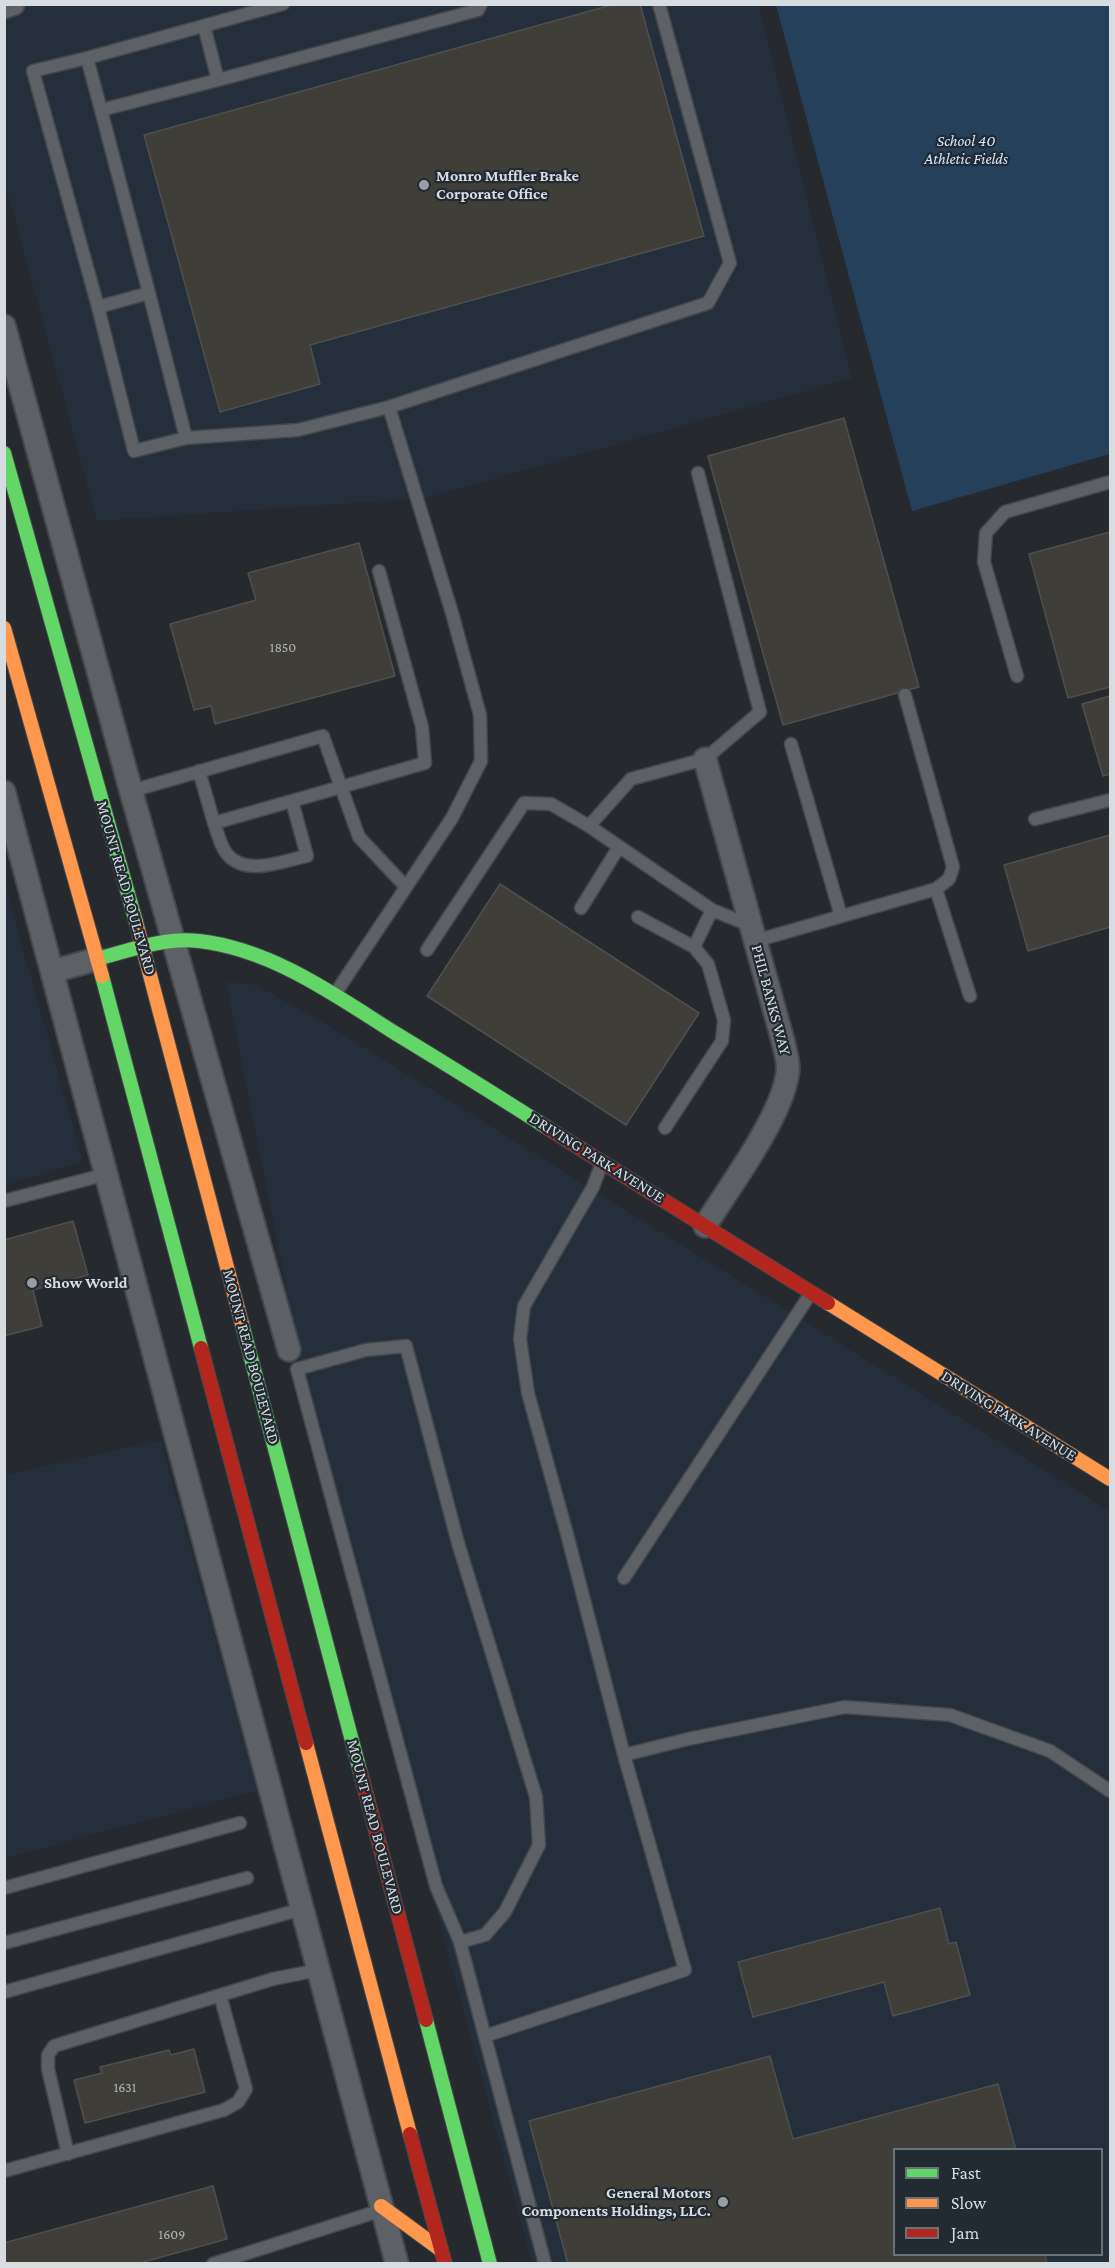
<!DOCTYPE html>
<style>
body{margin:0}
#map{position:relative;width:1115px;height:2268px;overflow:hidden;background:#262a2e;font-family:"Crimson Pro",serif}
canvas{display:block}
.frame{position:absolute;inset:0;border:6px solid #d7dce1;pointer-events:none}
.legend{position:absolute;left:893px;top:2148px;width:210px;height:108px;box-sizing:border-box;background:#222a32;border:2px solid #6a7178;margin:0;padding:8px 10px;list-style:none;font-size:18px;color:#d7dce1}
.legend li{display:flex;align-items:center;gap:12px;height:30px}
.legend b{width:30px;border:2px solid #6a7178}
</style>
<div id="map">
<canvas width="1115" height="2268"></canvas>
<div class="frame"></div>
<ul class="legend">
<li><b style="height:8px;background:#63d668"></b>Fast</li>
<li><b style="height:8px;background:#ff974d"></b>Slow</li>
<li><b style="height:8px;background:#b3261e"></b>Jam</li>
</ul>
</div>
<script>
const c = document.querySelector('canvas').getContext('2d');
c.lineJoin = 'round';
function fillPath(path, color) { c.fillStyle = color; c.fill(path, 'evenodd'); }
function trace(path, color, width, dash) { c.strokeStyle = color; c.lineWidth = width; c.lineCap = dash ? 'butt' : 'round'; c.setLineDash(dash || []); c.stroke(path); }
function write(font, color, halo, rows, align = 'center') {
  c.font = font + ' "Crimson Pro",serif'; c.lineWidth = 4.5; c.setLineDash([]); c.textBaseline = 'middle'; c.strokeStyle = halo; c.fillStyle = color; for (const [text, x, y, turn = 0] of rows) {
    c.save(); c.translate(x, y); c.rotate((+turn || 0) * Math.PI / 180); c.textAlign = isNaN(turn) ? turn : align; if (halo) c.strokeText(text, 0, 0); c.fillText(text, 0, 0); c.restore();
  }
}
fillPath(new Path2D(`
 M4 5H759L852 378 426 498 97 521 5 183Z
 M4 882 83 1162 5 1185H4Z
 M226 982 256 985 323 1022 1110 1511V2263H532L336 1540ZM894 2150H1102V2254H894Z
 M161 1440 257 1791 5 1858V1475Z`), '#242f3b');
fillPath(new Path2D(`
 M776 5H1110V454L912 511Z`), '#25405a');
const building = new Path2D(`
 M615 4H640L704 236 310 345 320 384 220 412 144 135Z
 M844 418 919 687 783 725 708 456Z
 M1110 532V687L1068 698 1029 554Z
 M359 543 395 676 215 724 211 706 194 710 170 624 256 600 248 573Z
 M1110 696V774L1103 776 1082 704Z
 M1110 835V927L1028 951 1004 865Z
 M500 884 699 1013 626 1125 427 996Z
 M73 1221 88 1275 33 1290 42 1326 4 1336V1240Z
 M940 1908 949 1944 956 1942 970 1995 893 2016 884 1982 753 2017 738 1962Z
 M194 2049 205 2092 85 2123 74 2080 102 2073 100 2067 169 2050 171 2055Z
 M770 2056 793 2139 998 2084 1016 2150H894V2254H1045L1047 2264H568L529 2121Z
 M213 2186 227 2239 136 2264H4V2243Z`);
fillPath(building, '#403e39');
trace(building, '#4f4f4f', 1.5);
const lane = new Path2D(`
 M204 26 218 80 101 110 87 58 283 4
 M87 58 33 71 98 307 149 293 101 110
 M218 80 478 10 481 4
 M98 307 134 451 186 438 149 293
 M186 438 298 430 389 407
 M379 571 422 727 425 763 341 787 359 837 406 887
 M1017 676 984 562 986 533 1005 512 1110 482
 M791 744 841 916
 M131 791 323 736 341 787 214 823 199 771
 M1035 819 1110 800
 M214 823C218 833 220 846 227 854 246 877 282 861 307 856L292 801
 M589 826 712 910 694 947 708 964 724 1020 722 1041 665 1128
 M936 889 970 996
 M581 908 619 847
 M712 910 752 926
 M638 917 694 947
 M755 941 936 889 949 879 953 867 905 695
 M427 950 524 803 551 804 589 826 631 779 705 759 760 712 698 473
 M335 994 452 818 481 761 480 715 452 613 389 407 708 303 730 263 659 4
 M602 1163 593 1187 524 1306 520 1339 528 1393 567 1534 624 1755 688 1739 845 1707 950 1715 1050 1751 1110 1791
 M4 1201 107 1174
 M624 1578 811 1293
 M4 1888 240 1823
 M460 1942 485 1935 505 1912 539 1845 536 1797 458 1543 406 1346 366 1350 297 1369 436 1886 460 1942 545 2264
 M4 1943 247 1878
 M4 1992 302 1909
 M485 2036 685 1970 624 1755
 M68 2154 48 2069V2055L54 2046 273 1979 318 1970
 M4 2171 224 2110 238 2102 246 2089 220 1995
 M213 2264 382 2210`);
const street = new Path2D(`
 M4 7 13 4
 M4 326 131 791 289 1350
 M4 792 397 2264
 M54 971 97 959
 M705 1226C729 1187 786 1112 788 1068 788 1060 785 1050 783 1041L705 759`);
const fast = new Path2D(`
 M4 453 136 922
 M97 959C130 950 165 937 199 941 271 949 335 995 395 1033 446 1064 496 1095 546 1127
 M102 976 201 1348
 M242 1324 360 1771
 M426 2020 490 2264`);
const slow = new Path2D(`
 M4 628 102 976
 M136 922 242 1324
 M828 1303 1110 1479
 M306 1743 410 2134
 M381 2206 441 2250`);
const jam = new Path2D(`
 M546 1127 828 1303
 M201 1348 306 1743
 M360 1771 426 2020
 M410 2134 445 2264`);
trace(lane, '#44474a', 15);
trace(street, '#44474a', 26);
trace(fast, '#44474a', 16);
trace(slow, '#44474a', 16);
trace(jam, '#44474a', 16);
trace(lane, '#5d6064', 12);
trace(street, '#5d6064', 22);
trace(fast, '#63d668', 14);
trace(slow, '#ff974d', 14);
trace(jam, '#b3261e', 14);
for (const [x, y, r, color] of [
 [424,185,6,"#999ea2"],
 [32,1283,6,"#999ea2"],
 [723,2202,6,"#999ea2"]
]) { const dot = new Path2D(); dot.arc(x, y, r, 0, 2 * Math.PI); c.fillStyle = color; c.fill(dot); trace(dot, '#222a32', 2); }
write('14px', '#b1b4b7', null, [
 ["1850",283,648],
 ["1631",125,2088],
 ["1609",172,2235]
]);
write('italic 16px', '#d1e6fc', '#222a32', [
 ["School 40",966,141],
 ["Athletic Fields",966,159]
]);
write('bold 16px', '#d7dce1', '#222a32', [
 ["Monro Muffler Brake",436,176],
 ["Corporate Office",436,194],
 ["Show World",44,1283],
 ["General Motors",711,2193,"right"],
 ["Components Holdings, LLC.",711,2211,"right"]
], 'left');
write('16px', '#d7dce1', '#222a32', [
 ["MOUNT READ BOULEVARD",126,888,74],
 ["PHIL BANKS WAY",771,1000,75],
 ["DRIVING PARK AVENUE",597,1158,32],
 ["MOUNT READ BOULEVARD",251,1357,75],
 ["DRIVING PARK AVENUE",1009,1416,32],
 ["MOUNT READ BOULEVARD",375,1827,75]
]);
</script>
